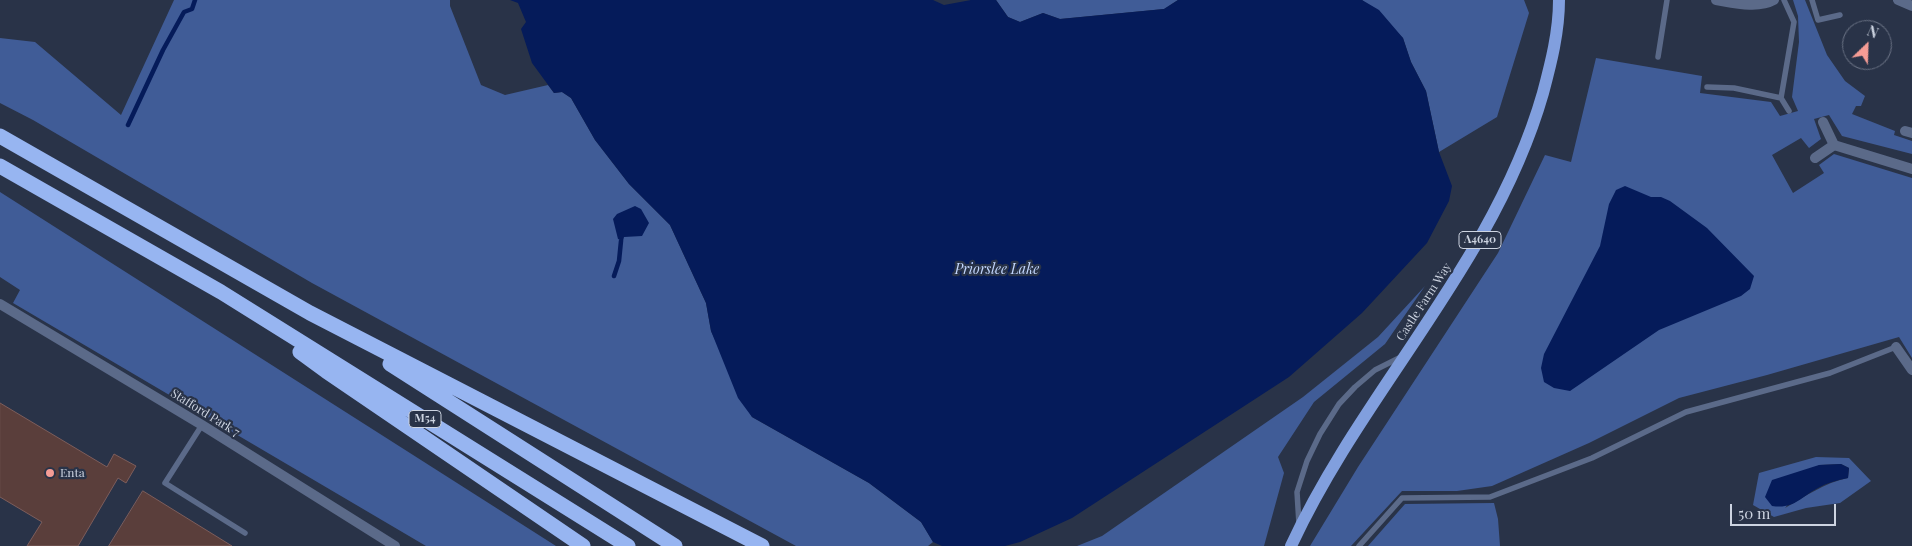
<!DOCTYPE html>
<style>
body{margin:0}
#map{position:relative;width:1912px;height:546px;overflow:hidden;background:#293348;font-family:"Playfair Display",serif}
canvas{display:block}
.north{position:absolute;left:1842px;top:20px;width:50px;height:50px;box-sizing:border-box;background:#293348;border:1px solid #6b7385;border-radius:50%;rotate:24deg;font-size:14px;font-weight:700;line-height:20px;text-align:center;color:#cdd4e1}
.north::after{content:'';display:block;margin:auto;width:18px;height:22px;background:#f59c95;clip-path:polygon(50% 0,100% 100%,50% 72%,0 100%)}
.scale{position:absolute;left:1730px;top:504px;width:106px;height:22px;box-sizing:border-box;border:2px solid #cdd4e1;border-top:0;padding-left:6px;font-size:15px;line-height:18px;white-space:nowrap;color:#cdd4e1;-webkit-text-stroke:4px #293348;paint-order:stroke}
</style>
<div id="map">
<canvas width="1912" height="546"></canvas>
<div class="north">N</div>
<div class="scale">50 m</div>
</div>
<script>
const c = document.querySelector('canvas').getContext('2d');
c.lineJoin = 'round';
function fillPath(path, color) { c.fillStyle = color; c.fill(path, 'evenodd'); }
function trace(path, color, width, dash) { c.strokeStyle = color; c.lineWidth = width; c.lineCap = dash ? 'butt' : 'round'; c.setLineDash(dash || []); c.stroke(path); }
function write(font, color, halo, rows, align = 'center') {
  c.font = font + ' "Playfair Display",serif'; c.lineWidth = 4.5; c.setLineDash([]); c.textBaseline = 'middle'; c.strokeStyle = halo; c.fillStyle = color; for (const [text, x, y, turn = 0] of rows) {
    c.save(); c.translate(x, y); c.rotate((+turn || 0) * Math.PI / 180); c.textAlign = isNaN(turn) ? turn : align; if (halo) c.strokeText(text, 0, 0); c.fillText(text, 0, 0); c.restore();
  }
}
fillPath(new Path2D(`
 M174 0H450V6L481 85 505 95 548 85 554 93 562 92 571 98 595 140 629 184 670 225 706 303 711 331 752 417 869 483 921 522 933 542 928 546H796L312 283 33 120 0 103V38L35 42 121 115Z
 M996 0H1178L1164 9 1060 19 1043 13 1020 22 1008 17Z
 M1362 0H1524L1529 13 1497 117 1439 152 1426 91 1411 62 1403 38Z
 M1793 0H1805L1827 55 1845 81 1865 96 1861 106H1856L1852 114 1895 131 1894 135 1912 141V154L1842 136 1829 115 1814 119 1821 139 1809 148 1801 138 1772 155 1793 193 1824 173 1819 165 1834 154 1912 178V358L1899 337 1767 375 1679 398 1589 443 1492 486 1457 491H1402L1351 546H1310L1358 467 1498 253 1545 155 1571 162 1596 58 1702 76 1700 93 1771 102 1780 116 1798 111 1792 97 1799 42 1798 16Z
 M0 192 556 546H426L13 303 20 290 0 277Z
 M1425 286 1385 344 1314 402 1278 457 1284 473 1264 546H1077L1102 536 1303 397 1378 337Z
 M1816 457 1849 458 1871 481 1840 503 1806 508 1774 517 1753 505 1759 473ZM1841 464 1849 468 1848 478C1824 483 1806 496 1785 508L1819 465Z
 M1494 503 1498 519 1500 546H1368L1405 504Z`), '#405c97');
fillPath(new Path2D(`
 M510 0H933L944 5 971 0H996L1008 17 1020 22 1043 13 1060 19 1164 9 1178 0H1362L1379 10 1403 38 1411 62 1426 91 1439 152 1452 186 1449 201 1427 243 1362 313 1289 377 1072 518 1020 542 1005 546H942L933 542 921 522 869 483 752 417 738 398 711 331 706 303 670 225 629 184 595 140 571 98 562 92 554 93 532 63 521 29 526 22 518 3Z
 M1625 186 1651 197H1661L1670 201 1707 228 1754 276 1750 289 1741 296 1659 330 1570 391 1554 388 1544 382 1541 368 1544 354 1600 246 1609 204 1616 190Z
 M635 206 641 209 649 223 642 236 624 237 623 241 618 239 613 219 617 214Z
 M1841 464 1849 468 1848 478C1837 480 1827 483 1818 488 1799 498 1795 509 1772 506L1765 497 1772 480 1819 465Z`), '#051b5a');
trace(new Path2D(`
 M128 125 163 50 184 12 192 9 195 0
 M614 276 619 261 621 241`), '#051b5a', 4.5);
const building = new Path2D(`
 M0 403 107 467 114 454 136 466 126 483 118 478 78 546H27L42 522 0 497Z
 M143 491 232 546H109Z`);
fillPath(building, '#5a3e3b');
trace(building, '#7d5e5c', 1);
trace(new Path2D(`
 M1784 0 1794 22 1781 98 1789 111
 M1812 0 1818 20 1840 15
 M1658 57 1667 0
 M1707 87 1734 88 1781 98
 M202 425 165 483 245 533
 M1299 524 1297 492 1307 461 1320 434 1339 404 1355 387 1375 370 1401 357
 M1359 546 1402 498 1490 497 1592 458 1686 412 1830 373 1896 347`), '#5b6a89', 5.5);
trace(new Path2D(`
 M1716 0C1734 3 1758 9 1774 0
 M1898 0 1912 6
 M1823 122 1834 145
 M1905 131 1912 133
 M1815 158 1834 145 1912 169
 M0 304 202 425 395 546
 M1896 347 1912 370`), '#5b6a89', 10);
trace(new Path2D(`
 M1291 546C1364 388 1494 264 1543 93 1551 63 1559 32 1559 0`), '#819fde', 12);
trace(new Path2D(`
 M0 136 310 313 762 546
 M0 166 221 292 628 546
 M300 352 326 371 583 546
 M390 364 675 546`), '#97b5f1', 15);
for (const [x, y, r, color] of [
 [50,473,5,"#f59c95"]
]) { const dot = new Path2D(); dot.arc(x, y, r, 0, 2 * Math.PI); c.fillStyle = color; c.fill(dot); trace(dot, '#293348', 2); }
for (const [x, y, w] of [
 [1480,240,42],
 [425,419,32]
]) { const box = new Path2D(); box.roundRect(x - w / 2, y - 8.5, w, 17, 4); c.fillStyle = '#293348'; c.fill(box); trace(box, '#cdd4e1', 1); }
write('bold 11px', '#cdd4e1', null, [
 ["A4640",1480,240],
 ["M54",425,419]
]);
write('12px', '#cdd4e1', '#293348', [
 ["Castle Farm Way",1424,302,-57],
 ["Stafford Park 7",205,413,32]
]);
write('12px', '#cdd4e1', '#293348', [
 ["Enta",60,473]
], 'left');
write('italic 14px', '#c2d6fd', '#293348', [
 ["Priorslee Lake",997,270]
]);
</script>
